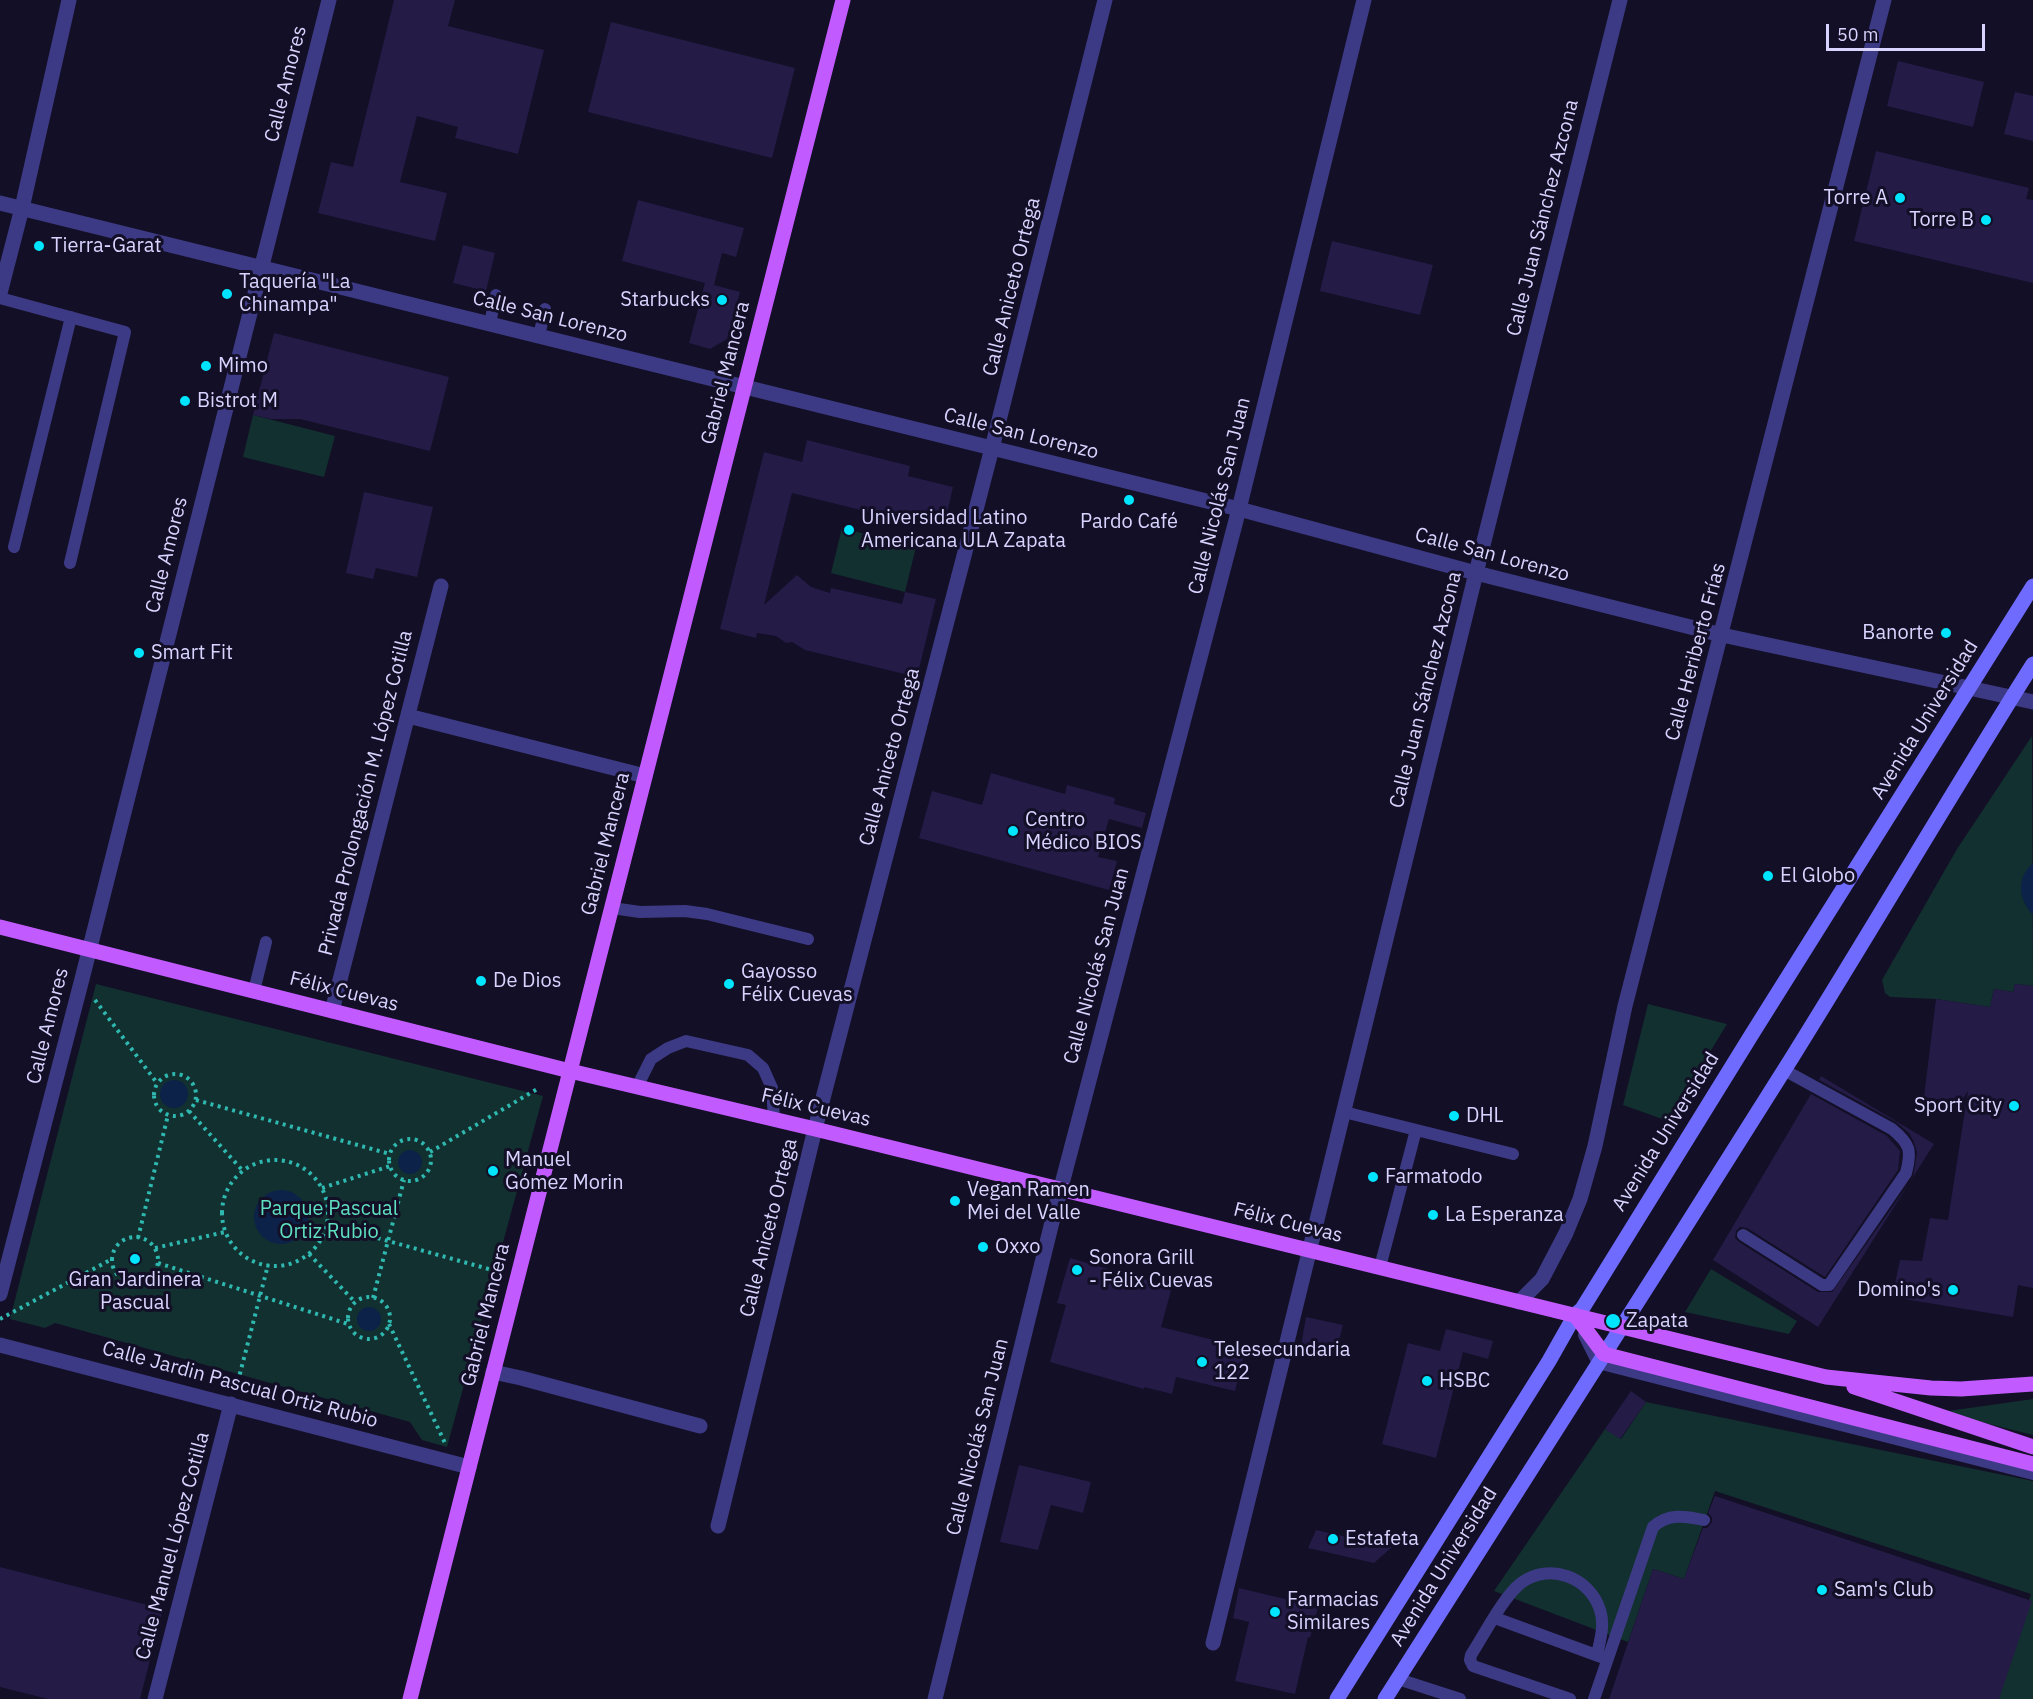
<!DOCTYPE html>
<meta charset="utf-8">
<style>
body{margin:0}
#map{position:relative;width:2033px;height:1699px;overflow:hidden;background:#130f26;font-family:"IBM Plex Sans",sans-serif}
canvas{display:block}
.scale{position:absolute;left:1826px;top:24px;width:159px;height:27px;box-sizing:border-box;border:3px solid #d9d4ff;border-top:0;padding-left:8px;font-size:18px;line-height:21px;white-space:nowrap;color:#d9d4ff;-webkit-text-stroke:4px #130f26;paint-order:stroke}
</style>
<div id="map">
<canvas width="2033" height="1699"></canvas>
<div class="scale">50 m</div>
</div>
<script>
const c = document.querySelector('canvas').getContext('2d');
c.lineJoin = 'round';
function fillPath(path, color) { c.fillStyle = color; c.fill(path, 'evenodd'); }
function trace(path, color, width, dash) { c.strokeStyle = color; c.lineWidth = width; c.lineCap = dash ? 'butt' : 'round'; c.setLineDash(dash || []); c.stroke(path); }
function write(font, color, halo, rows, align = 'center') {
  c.font = font + ' "IBM Plex Sans",sans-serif'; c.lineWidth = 6; c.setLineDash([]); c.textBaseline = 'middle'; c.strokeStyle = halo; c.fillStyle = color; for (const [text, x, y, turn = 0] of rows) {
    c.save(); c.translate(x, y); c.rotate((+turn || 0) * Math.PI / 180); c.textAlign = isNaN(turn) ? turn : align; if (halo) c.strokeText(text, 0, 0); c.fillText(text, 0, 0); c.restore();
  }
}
fillPath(new Path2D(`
 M253 415 335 436 324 477 243 457Z
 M842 528 916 547 905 592 831 573Z
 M2032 736 2033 986 2015 984 2013 992 1994 989 1990 1007 1936 999 1890 997 1885 993 1882 980 1957 849Z
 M96 984 543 1096 447 1447 422 1440 410 1422 55 1323 45 1328 10 1319Z
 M1648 1004 1727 1024 1668 1121 1623 1105Z
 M1711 1269 1797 1321 1789 1334 1685 1312Z
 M2033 1399V1435L1941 1412Z
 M1646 1402 2033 1481V1699H1998L2031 1594 1715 1491 1684 1579 1653 1569 1628 1642 1494 1591 1605 1429 1621 1439Z`), '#12302f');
fillPath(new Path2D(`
 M2033 863V915C2018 899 2016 878 2033 863Z
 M160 1094a14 14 0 1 1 28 0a14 14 0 1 1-28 0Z
 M398 1162a12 12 0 1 1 24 0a12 12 0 1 1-24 0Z
 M254 1217a27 27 0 1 1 54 0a27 27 0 1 1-54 0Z
 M357 1319a12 12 0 1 1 24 0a12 12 0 1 1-24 0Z`), '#0c2248');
fillPath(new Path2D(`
 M394 0H455L448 26 544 50 518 154 455 138 458 127 417 116 400 182 447 193 435 241 318 213 331 162 353 167Z
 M611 22 795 68 772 158 588 112Z
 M1898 61 1984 82 1973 127 1887 106Z
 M2015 92 2033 96V141L2004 134Z
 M1876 151 2029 188 2026 199 2033 200V283L1854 241Z
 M638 200 744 228 736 257 722 253 714 285 740 292 727 339 710 349 689 343 705 283 622 261Z
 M1332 241 1433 265 1420 315 1320 291Z
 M463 245 495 253 486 291 453 283Z
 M274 333 449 377 430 451 300 419H271L253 415Z
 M807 440 910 466 908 476 953 487 945 522 899 511 897 519 792 493 764 605 797 575 811 587 830 593 831 588 902 604 905 592 936 599 917 677 805 650 792 642 786 643 776 636 757 633 756 638 720 629 764 452 802 462Z
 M364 492 433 507 417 577 376 568 373 579 346 573Z
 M991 773 1065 794 1067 785 1115 798 1114 804 1146 813 1142 828 1109 819 1098 857 1117 861 1109 890 919 838 932 791 982 805Z
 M2015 984 2033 986V1288L2018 1285 2013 1317 1892 1297 1900 1260 1922 1261 1930 1218 1948 1220 1968 1091 1960 1103 1924 1097 1936 999 1990 1007 1994 989 2013 992Z
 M1821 1076 1934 1144 1818 1327 1713 1260 1811 1094 1887 1136 1900 1151 1898 1170 1825 1277 1747 1228 1740 1227 1736 1231 1735 1238 1739 1242 1818 1292H1832L1913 1178 1917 1152 1913 1140 1909 1133 1896 1122 1819 1080Z
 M1070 1258 1172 1287 1161 1327 1246 1348 1235 1391 1176 1377 1172 1394 1144 1387V1389L1050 1362 1066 1305 1057 1303Z
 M1306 1317 1343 1325 1335 1355 1301 1346Z
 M1446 1329 1493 1341 1488 1359 1463 1352 1436 1458 1382 1444 1408 1343 1440 1351Z
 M1631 1391 1646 1402 1620 1439 1605 1429Z
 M1019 1465 1091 1482 1083 1513 1051 1505 1038 1550 1000 1542Z
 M1715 1496 2032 1601 1999 1699H1609L1653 1569 1684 1579 1703 1528H1707L1712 1522V1517L1708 1513Z
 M1316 1530 1392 1547 1374 1563 1308 1548Z
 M0 1567 163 1609 140 1699H48L0 1687Z
 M1239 1588 1318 1607 1310 1638 1308 1637 1295 1694 1235 1681 1249 1622 1233 1618Z`), '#241b47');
trace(new Path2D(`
 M95 1000 157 1083
 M154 1095a21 21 0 1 1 42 0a21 21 0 1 1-42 0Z
 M196 1100 390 1154
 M189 1111 243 1171
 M389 1160a21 21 0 1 1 42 0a21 21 0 1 1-42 0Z
 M430 1152 539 1088
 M222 1213a53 53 0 1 1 106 0a53 53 0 1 1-106 0Z
 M322 1188 390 1166
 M327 1224 503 1273
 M112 1260a23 23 0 1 1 46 0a23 23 0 1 1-46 0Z
 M138 1238 168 1115
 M155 1248 225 1232
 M309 1254 355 1302
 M158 1263 348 1324
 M348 1318a21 21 0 1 1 42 0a21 21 0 1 1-42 0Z
 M373 1298 404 1180
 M0 1319 112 1259
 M389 1324 445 1443
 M236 1389 268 1265`), '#2fb8b0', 4, [3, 4.5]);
trace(new Path2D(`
 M0 298 125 332 70 563
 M490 323 496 295
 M539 336 545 309
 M14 547 71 317
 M612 908 640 912 685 911 707 914 808 939
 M254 991 266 942
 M637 1087 651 1059 668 1048 686 1041 748 1055 763 1068 772 1088 774 1119
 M1344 1112 1513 1154
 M1743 1235 1822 1285H1829L1906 1173C1912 1150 1910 1144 1892 1129L1784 1070
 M1380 1267 1416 1130
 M1584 1335 1598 1363 2033 1474
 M1495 1618 1604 1658
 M1398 1679 1460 1699
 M1570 1699 1473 1666 1470 1660 1471 1655C1484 1635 1503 1597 1521 1583 1549 1562 1590 1577 1600 1610 1605 1625 1600 1640 1597 1655
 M1594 1699 1653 1527C1668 1513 1685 1516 1704 1520`), '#3d3a85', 12);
trace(new Path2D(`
 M0 293 22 208 69 0
 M1969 688 2033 702
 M408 716 645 776
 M332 1011 441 586
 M0 1294 82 979 329 0
 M1519 1302 1542 1279 1566 1233 1580 1199 1595 1146 1625 1006 1884 0
 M0 1345 469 1467
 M493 1372 521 1378 700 1426
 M718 1526 815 1129 992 448 1105 0
 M1213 1643 1476 573 1620 0
 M155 1699 231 1404
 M935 1699 1053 1218 1239 509 1364 0`), '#3d3a85', 15);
trace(new Path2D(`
 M0 203 1239 509 1476 573 1722 635 1969 688`), '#3d3a85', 15);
trace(new Path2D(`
 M1337 1699 1549 1361 1575 1315 1582 1309 1752 1034 2033 586
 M1385 1699C1521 1485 1658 1271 1793 1056 1874 926 1951 794 2033 664`), '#6f6bff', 15);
trace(new Path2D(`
 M0 927 570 1071 815 1129 1826 1377 1931 1388 1961 1389 2033 1384
 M1575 1315 1604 1354 2033 1464
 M1854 1387 2033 1447
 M410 1699 843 0`), '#c25bff', 15);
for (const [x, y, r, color] of [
 [1900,198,6,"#00e5ff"],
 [1986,220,6,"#00e5ff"],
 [39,246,6,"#00e5ff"],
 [227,294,6,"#00e5ff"],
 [722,300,6,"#00e5ff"],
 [206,366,6,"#00e5ff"],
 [185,401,6,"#00e5ff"],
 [1129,500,6,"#00e5ff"],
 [849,530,6,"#00e5ff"],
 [1946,633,6,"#00e5ff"],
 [139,653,6,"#00e5ff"],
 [1013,831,6,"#00e5ff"],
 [1768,876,6,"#00e5ff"],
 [481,981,6,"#00e5ff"],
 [729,984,6,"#00e5ff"],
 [2014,1106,6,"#00e5ff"],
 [1454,1116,6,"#00e5ff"],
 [493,1171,6,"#00e5ff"],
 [1373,1177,6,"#00e5ff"],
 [955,1201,6,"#00e5ff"],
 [1433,1215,6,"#00e5ff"],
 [983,1247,6,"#00e5ff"],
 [135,1259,6,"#00e5ff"],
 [1077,1270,6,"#00e5ff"],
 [1953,1290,6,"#00e5ff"],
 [1613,1321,8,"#00e5ff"],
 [1202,1362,6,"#00e5ff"],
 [1427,1381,6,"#00e5ff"],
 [1333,1539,6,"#00e5ff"],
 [1822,1590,6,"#00e5ff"],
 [1275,1612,6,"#00e5ff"]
]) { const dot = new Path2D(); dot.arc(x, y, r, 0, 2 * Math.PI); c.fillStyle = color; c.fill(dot); trace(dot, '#130f26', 2); }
write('20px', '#d9d4ff', '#130f26', [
 ["Calle Amores",286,84,-76],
 ["Calle Juan Sánchez Azcona",1543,218,-76],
 ["Calle Aniceto Ortega",1012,287,-76],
 ["Calle San Lorenzo",550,317,14],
 ["Gabriel Mancera",726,373,-76],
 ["Calle San Lorenzo",1021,434,14],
 ["Calle Nicolás San Juan",1220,496,-76],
 ["Calle Amores",167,555,-76],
 ["Calle San Lorenzo",1492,555,15],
 ["Calle Heriberto Frías",1696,652,-75],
 ["Calle Juan Sánchez Azcona",1426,690,-76],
 ["Avenida Universidad",1925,720,-58],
 ["Calle Aniceto Ortega",890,757,-75],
 ["Privada Prolongación M. López Cotilla",366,793,-76],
 ["Gabriel Mancera",606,844,-76],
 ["Calle Nicolás San Juan",1097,966,-75],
 ["Félix Cuevas",344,992,14],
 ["Calle Amores",48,1026,-76],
 ["Félix Cuevas",816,1108,13],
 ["Avenida Universidad",1666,1132,-58],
 ["Félix Cuevas",1288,1223,14],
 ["Calle Aniceto Ortega",769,1228,-76],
 ["Gabriel Mancera",486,1315,-76],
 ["Calle Jardin Pascual Ortiz Rubio",240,1385,15],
 ["Calle Nicolás San Juan",978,1437,-76],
 ["Calle Manuel López Cotilla",173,1546,-75],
 ["Avenida Universidad",1444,1567,-58]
]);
write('20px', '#d9d4ff', '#130f26', [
 ["Torre A",1888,198,"right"],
 ["Torre B",1974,220,"right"],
 ["Tierra-Garat",51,246],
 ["Taquería \"La",239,282],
 ["Chinampa\"",239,305],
 ["Starbucks",710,300,"right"],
 ["Mimo",218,366],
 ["Bistrot M",197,401],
 ["Universidad Latino",861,518],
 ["Americana ULA Zapata",861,541],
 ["Pardo Café",1129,522,"center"],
 ["Banorte",1934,633,"right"],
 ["Smart Fit",151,653],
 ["Centro",1025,820],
 ["Médico BIOS",1025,843],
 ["El Globo",1780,876],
 ["Gayosso",741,972],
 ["Félix Cuevas",741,995],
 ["De Dios",493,981],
 ["Sport City",2002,1106,"right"],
 ["DHL",1466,1116],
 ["Manuel",505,1160],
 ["Gómez Morin",505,1183],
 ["Farmatodo",1385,1177],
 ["Vegan Ramen",967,1190],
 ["Mei del Valle",967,1213],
 ["La Esperanza",1445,1215],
 ["Oxxo",995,1247],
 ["Sonora Grill",1089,1258],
 ["- Félix Cuevas",1089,1281],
 ["Gran Jardinera",135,1280,"center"],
 ["Pascual",135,1303,"center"],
 ["Domino's",1941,1290,"right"],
 ["Zapata",1626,1321],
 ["Telesecundaria",1214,1350],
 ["122",1214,1373],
 ["HSBC",1439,1381],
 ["Estafeta",1345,1539],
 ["Sam's Club",1834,1590],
 ["Farmacias",1287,1600],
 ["Similares",1287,1623]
], 'left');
write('20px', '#5fe0c0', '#130f26', [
 ["Parque Pascual",329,1209],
 ["Ortiz Rubio",329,1232]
]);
</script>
